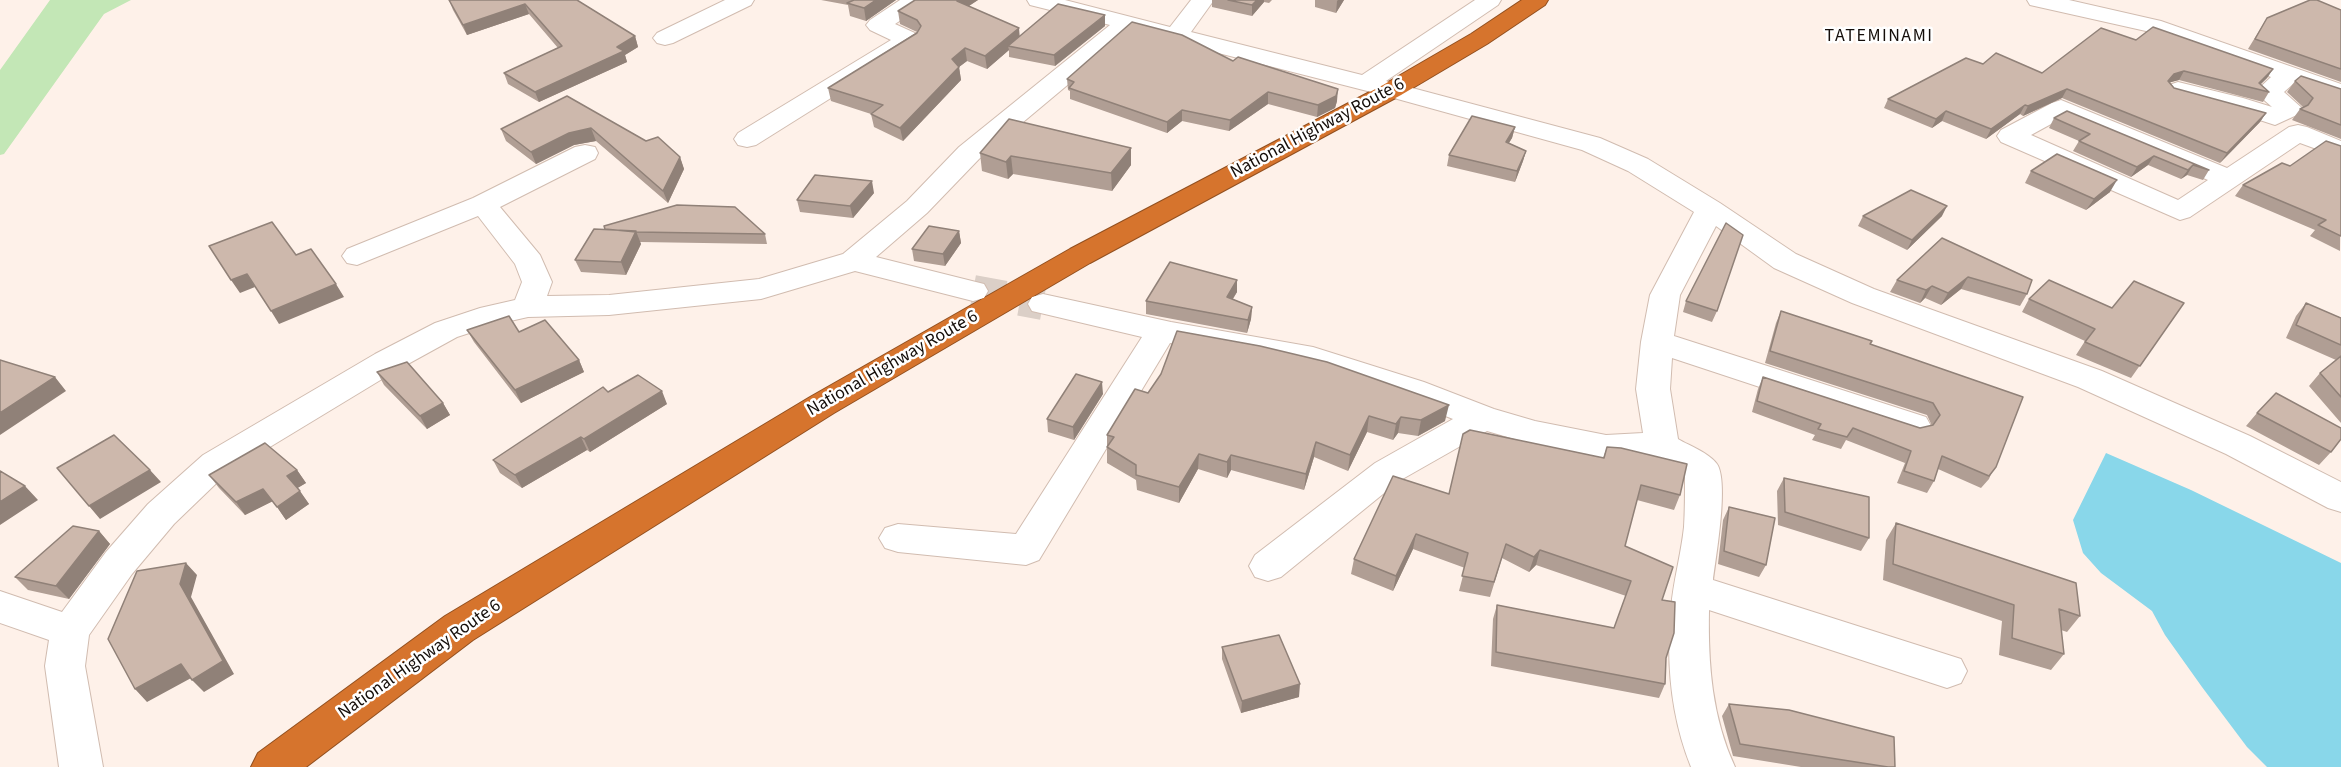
<!DOCTYPE html>
<style>
body{margin:0}
canvas{display:block;background:#fef1e9}
</style>
<canvas width="2341" height="767"></canvas>
<script>
const c = document.querySelector('canvas').getContext('2d');
c.lineJoin = 'round';
function fillPath(path, color) { c.fillStyle = color; c.fill(path, 'evenodd'); }
function trace(path, color, width, dash) { c.strokeStyle = color; c.lineWidth = width; c.lineCap = dash ? 'butt' : 'round'; c.setLineDash(dash || []); c.stroke(path); }
function write(font, color, halo, rows, align = 'center') {
  c.font = font + ' "Source Sans 3",sans-serif'; c.lineWidth = 5; c.setLineDash([]); c.textBaseline = 'middle'; c.strokeStyle = halo; c.fillStyle = color; for (const [text, x, y, turn = 0] of rows) {
    c.save(); c.translate(x, y); c.rotate((+turn || 0) * Math.PI / 180); c.textAlign = isNaN(turn) ? turn : align; if (halo) c.strokeText(text, 0, 0); c.fillText(text, 0, 0); c.restore();
  }
}
fillPath(new Path2D(`
 M50 0H131L104 14 4 154 0 155V70Z`), '#c3e7b6');
fillPath(new Path2D(`
 M2106 453 2191 490 2341 563V767H2267L2247 747 2202 687 2165 635 2152 611 2101 573 2083 553 2073 520Z`), '#89d7ea');
trace(new Path2D(`
 M973 291 1043 304`), '#dbcfc7', 32, [32, 16]);
const minor = new Path2D(`
 M725 0H754L751 5 673 43 665 45 657 43 653 38 657 33Z
 M900 0H927L924 5 895 24 917 34 921 39 917 44 756 145 747 147 738 145 734 139 738 133 891 40 870 30 866 25 870 20Z
 M1027 0H1065L1170 27 1191 0H1214L1191 32 1362 75 1475 0H1501L1498 5 1386 81 1600 138 1648 159 1720 203 1796 254 1874 289 2102 371 2250 436 2341 482V512L2328 508 2226 454 2078 387 1852 303 1774 268 1716 226 1680 295 1674 336 1926 417 1931 426 1926 435 1914 438 1672 358 1670 389 1678 439C1690 446 1709 453 1717 464 1729 482 1716 556 1713 580L1961 659 1967 671 1961 683 1947 688 1709 610C1708 665 1712 717 1735 767H1691C1671 717 1666 663 1671 609 1673 582 1681 555 1684 527 1685 511 1685 494 1685 477L1656 458 1606 461 1535 445 1487 431 1399 481 1281 577 1268 581 1255 577 1249 566 1255 555 1375 463 1453 419 1400 398 1309 368 1170 343 1039 560 1026 565 898 552 885 548 879 538 885 528 898 524 1016 534 1142 337 1032 311 1028 304 1032 297 1043 294 1171 322 1313 347 1424 382 1494 409 1535 421 1606 435 1643 433 1636 389 1641 342 1650 295 1694 212 1628 171 1582 150 1383 95 1132 31 979 159 927 213 876 257 984 284 988 291 984 298 973 301 855 271 761 299 609 315 528 317 497 324 457 337 397 370 227 473 174 524 132 574 89 635 85 666 103 767H59L45 666 49 640 0 623V591L62 612 106 552 148 504 203 455 375 354 435 323 480 308 515 300 522 282 515 264 478 216 357 265 347 263 342 256 347 249 473 198 575 147 585 145 595 147 598 153 595 159 500 207 540 255 552 282 547 296 609 295 759 279 843 254 907 201 959 147 1110 25 1030 5Z
 M2027 0H2069L2161 21 2341 84V101L2293 84 2284 92 2303 109 2299 114 2275 125 2226 109 2169 95 2165 90 2169 85 2178 82 2243 98 2272 107 2255 92 2271 77 2146 31 2030 5Z
 M2061 100 2227 168 2289 127 2298 125 2307 127 2341 141V158L2300 143 2190 217 2180 220 2001 142 1997 136 2001 130 2052 103ZM2062 118 2208 180 2178 200 2031 135Z`);
const highway = new Path2D(`
 M1522 0H1548L1545 5 1487 44 1401 95 1090 263 834 413 473 640 306 767H251L258 753 445 616 810 397 1070 249 1383 85 1471 34Z`);
trace(minor, '#d1bcb0', 2);
trace(highway, '#925020', 2);
fillPath(minor, '#fff');
fillPath(highway, '#d6742d');
fillPath(new Path2D(`
 M449 0H577L635 36 638 47 625 55 627 62 539 102 508 84 504 73 558 48 529 14 467 35 453 10Z
 M821 0H896L866 21 850 16 848 5Z
 M915 0H978L969 6 1020 36 1105 26 1055 66 1009 57V50L987 69 967 61 959 67 961 80 903 141 874 127 871 114 831 101 828 88 917 32 900 24 898 11Z
 M1212 0H1272L1269 3 1264 2 1252 16 1212 7Z
 M1315 0H1344L1336 13 1315 7Z
 M2341 10V82L2248 49 2267 18Z
 M2136 40 2273 69 2267 78 2260 84 2269 92 2263 102 2179 80 2170 82 2174 88 2266 113 2260 122 2220 163 2062 98 2023 116 2020 114 1986 139 1942 121 1932 128 1884 108 1888 99 1983 64 2042 73Z
 M1233 61 1337 101 1335 108 1317 117 1268 104 1229 131 1182 121 1167 133 1070 99V91L1068 90 1067 79Z
 M2295 81 2341 89V139L2292 120 2300 109 2303 107 2287 92Z
 M567 96 646 141 680 157 684 169 668 203 596 141 574 145 536 164 506 141 501 129Z
 M2054 118 2209 170 2203 180 2187 175 2181 179 2148 165 2131 177 2073 151 2079 141 2049 128Z
 M1515 127 1512 138 1509 143 1526 151 1523 161 1515 182 1447 166 1449 155Z
 M2341 146 2340 251 2310 236 2315 230 2235 196 2243 185Z
 M1131 148V165L1112 191 1013 174 1008 179 982 171 980 153Z
 M2031 171 2110 192 2086 210 2025 183Z
 M874 193 853 218 800 212 797 200Z
 M1863 216H1942L1907 250 1858 226Z
 M594 229 765 234 767 244 640 242 641 244 626 275 581 272 575 260Z
 M959 231 961 243 945 266 914 261 912 249Z
 M1942 238 2027 294 2020 306 1961 289 1941 305 1925 298 1920 303 1890 292 1897 280Z
 M1237 280V292L1233 299 1252 307 1251 319 1247 333 1146 314V301Z
 M2029 299 2112 308 2184 303 2131 378 2076 355 2085 341 2022 312Z
 M1686 301 1717 311 1712 322 1683 312Z
 M2306 303 2341 318V423L2309 386 2320 373 2336 360 2286 338 2296 316Z
 M1781 311 1870 344 2023 397 1989 479 1981 488 1938 469 1934 481 1927 493 1897 483 1905 463 1846 440 1841 449 1812 440 1815 435 1752 412 1758 389 1763 377 1920 428 1932 426 1927 415 1765 363 1776 323Z
 M467 330 519 332 579 360 584 372 521 403 474 342Z
 M377 372 443 403 450 415 427 429 384 385Z
 M608 392 667 404 590 452 587 450 522 488 500 473 493 460Z
 M1148 393 1445 421 1418 436 1398 433 1393 440 1367 432 1348 471 1314 457 1304 490 1231 470 1227 478 1198 469 1179 503 1137 490 1136 480 1107 463V435Z
 M1103 394 1074 440 1048 432 1047 419Z
 M2257 413 2331 452 2319 465 2246 426Z
 M1607 447 1680 495 1674 510 1637 500 1625 546 1662 600 1666 658 1665 684 1659 698 1491 666 1493 619 1497 605 1614 628 1626 596 1536 565 1529 572 1502 558 1490 597 1459 591 1465 568 1413 549 1393 591 1351 574 1354 559 1449 494 1603 458Z
 M297 470 306 483 297 488 309 504 286 520 273 501 245 515 219 488 209 475Z
 M1784 478 1869 538 1861 551 1778 525 1777 491Z
 M1729 507 1766 565 1759 577 1718 564 1723 520Z
 M1896 523 2080 616 2067 632 2061 630 2064 654 2051 670 1999 655 2002 621 1883 580 1886 540Z
 M99 531 110 544 69 599 28 590 15 577Z
 M1222 647 1299 697 1241 713 1222 659Z
 M1729 704 1895 767H1801L1733 756 1722 716Z`), '#b09e94');
fillPath(new Path2D(`
 M876 0H896L866 21 864 8Z
 M958 0H978L958 13Z
 M1257 0H1264V2L1252 16V5Z
 M1338 0H1344L1336 13 1337 1Z
 M525 4 529 14 467 35 463 25Z
 M1105 15V26L1055 66 1054 55Z
 M1019 28 1020 40 1008 46 1009 50 987 69 985 56Z
 M635 36 638 47 625 55 627 62 539 102 535 92 617 47Z
 M965 48 967 61 959 67 961 80 903 141 900 128 952 59Z
 M2273 69 2267 78 2256 89 2259 83Z
 M2184 71 2179 80 2168 83V81L2174 74Z
 M1338 89 1337 101 1335 108 1317 117 1318 105Z
 M2067 89 2062 98 2023 116 2028 106Z
 M1268 92V104L1229 131 1230 120Z
 M2025 105 2020 114 1986 139 1991 129Z
 M1182 110V121L1167 133V122Z
 M1946 111 1942 121 1932 128 1936 119Z
 M2266 113 2260 122 2220 163 2227 153Z
 M1515 127 1512 138 1503 152 1506 142Z
 M591 128 596 141 574 145 536 164 531 152 569 133Z
 M1131 148V165L1112 191 1111 173Z
 M1526 151 1523 161 1515 182 1517 171Z
 M1011 156 1013 174 1008 179 1006 162Z
 M2154 156 2148 165 2131 177 2137 167Z
 M680 157 684 169 668 203 663 191Z
 M2193 165 2187 175 2181 179 2188 170Z
 M2117 180 2110 192 2086 210 2094 199Z
 M872 181 874 193 853 218 850 206Z
 M1947 206 1942 216 1907 250 1912 240Z
 M636 231 641 244 626 275 621 262Z
 M959 231 961 243 945 266 943 254Z
 M247 274 255 287 240 293 231 280Z
 M1968 277 1961 289 1941 305 1948 293Z
 M1237 280V292L1226 309 1227 297Z
 M336 284 344 297 279 324 271 311Z
 M1932 286 1925 298 1920 303 1926 290Z
 M1252 307 1251 319 1247 333 1248 320Z
 M579 360 584 372 521 403 515 390Z
 M55 377 66 391 0 435V413Z
 M1102 382 1103 394 1074 440 1073 427Z
 M662 391 667 404 590 452 584 439Z
 M443 403 450 415 427 429 420 416Z
 M1449 405 1445 421 1418 436 1421 420Z
 M1369 416 1367 432 1348 471 1350 455Z
 M1401 417 1398 433 1393 440 1396 424Z
 M581 437 587 450 522 488 515 475Z
 M1316 442 1314 457 1304 490 1306 474Z
 M1199 454 1198 469 1179 503V487Z
 M1231 455V470L1227 478V462Z
 M150 470 161 482 100 519 89 506Z
 M297 470 306 483 296 489 287 476Z
 M25 486 38 500 0 525V502Z
 M263 489 273 501 245 515 236 502Z
 M300 491 309 504 286 520 277 507Z
 M99 531 110 544 69 599 56 586Z
 M1416 534 1413 549 1393 591 1396 576Z
 M1540 550 1536 565 1529 572 1534 557Z
 M186 563 197 575 191 597 234 674 204 692 192 680 180 584Z
 M181 664 193 677 147 702 135 689Z
 M1300 684 1299 697 1241 713 1242 701Z`), '#908178');
const building = new Path2D(`
 M449 0H577L635 36 617 47 624 51 535 92 504 73 562 46 525 4 463 25Z
 M854 0H876L864 8 847 3Z
 M915 0H958L957 1 1019 28 985 56 965 48 952 59 959 67 900 128 871 114 883 105 828 88 917 33 921 26 917 20 898 11Z
 M1228 0H1257L1252 5Z
 M2310 0H2317L2341 10V69L2255 39 2267 18Z
 M1058 4 1105 15 1054 55 1008 46Z
 M1132 22 1182 35 1233 61 1238 57 1338 89 1336 96 1318 105 1268 92 1230 120 1182 110 1167 122 1069 88 1074 82 1067 79Z
 M2153 27 2273 69 2259 83 2269 92 2184 71 2174 74 2168 81 2174 88 2266 113 2227 153 2067 89 2028 106 2025 105 1991 129 1946 111 1936 119 1888 99 1966 58 1983 64 1996 53 2042 73 2101 28 2136 40Z
 M2301 76 2341 89V125L2300 109 2308 105 2313 98 2295 81Z
 M567 96 646 141 658 137 680 157 663 191 591 128 569 133 531 152 501 129Z
 M2067 111 2209 170 2193 165 2188 170 2154 156 2137 167 2079 141 2090 134 2054 118Z
 M1472 116 1515 127 1506 142 1526 151 1517 171 1449 155Z
 M1009 119 1131 148 1111 173 1011 156 1006 162 980 153Z
 M2326 141 2341 146V236L2318 225 2326 220 2243 185 2282 163 2290 166Z
 M2057 154 2117 180 2094 199 2031 171Z
 M815 175 872 181 850 206 797 200Z
 M1911 190 1947 206 1912 240 1863 216Z
 M677 205 735 207 765 234 636 232 605 229 604 226Z
 M272 222 296 255 311 249 336 284 271 311 247 274 231 280 209 246Z
 M1726 223 1743 235 1717 311 1686 301Z
 M929 226 959 231 943 254 912 249Z
 M594 229 636 231 621 262 575 260Z
 M1942 238 2032 280 2027 294 1968 277 1948 293 1932 286 1926 290 1897 280Z
 M1170 262 1237 280 1227 297 1252 307 1248 320 1146 301Z
 M2049 280 2112 308 2134 281 2184 303 2140 366 2085 342 2095 329 2029 299Z
 M2306 303 2341 318V345L2296 325Z
 M1781 311 1872 341 1870 344 2023 397 1996 467 1989 476 1942 456 1934 481 1904 471 1911 451 1853 428 1847 437 1818 429 1821 424 1757 401 1763 377 1920 428 1933 425 1940 415 1933 403 1770 351Z
 M509 316 519 332 545 320 579 360 515 390 467 330Z
 M1177 331 1260 346 1327 362 1449 405 1421 420 1401 417 1396 424 1369 416 1350 455 1316 442 1306 474 1231 455 1227 462 1199 454 1179 487 1136 475V465L1107 447 1114 437 1107 435 1135 389 1148 393 1161 374Z
 M2341 356V397L2320 373Z
 M0 360 55 377 0 413Z
 M407 362 443 403 420 416 377 372Z
 M1076 374 1102 382 1073 427 1047 419Z
 M638 375 662 391 584 439 581 437 515 475 493 460 603 387 608 392Z
 M2276 393 2341 428V439L2331 452 2257 413Z
 M1470 430 1604 458 1607 447 1621 448 1687 464 1680 495 1641 485 1625 546 1673 567 1662 600 1675 602 1674 633 1666 658 1665 684 1496 652 1497 605 1614 628 1631 581 1540 550 1534 557 1506 544 1494 582 1462 576 1468 553 1416 534 1396 576 1354 559 1393 476 1449 494 1463 434Z
 M114 435 150 470 89 506 57 468Z
 M265 443 297 470 287 476 300 491 277 507 263 489 236 502 209 475Z
 M0 471 25 486 0 502Z
 M1784 478 1869 497V538L1785 512Z
 M1729 507 1775 518 1766 565 1724 551Z
 M1896 523 2076 583 2080 616 2059 609 2064 654 2012 638 2014 605 1893 564Z
 M73 526 99 531 56 586 15 577Z
 M186 563 180 584 223 661 192 680 181 664 135 689 108 639 137 571Z
 M1279 635 1300 684 1242 701 1222 647Z
 M1729 704 1789 710 1894 737 1895 767H1888L1740 744Z`);
fillPath(building, '#cdb8ac');
trace(building, '#908178', 1.5);
c.letterSpacing = '1.5px';
write('18px', '#140d09', '#fff', [
 ["TATEMINAMI",1879,37]
]);
c.letterSpacing = '0px';
write('18px', '#140d09', '#fff', [
 ["National Highway Route 6",1318,129,-28],
 ["National Highway Route 6",893,364,-30],
 ["National Highway Route 6",420,660,-35]
]);
</script>
